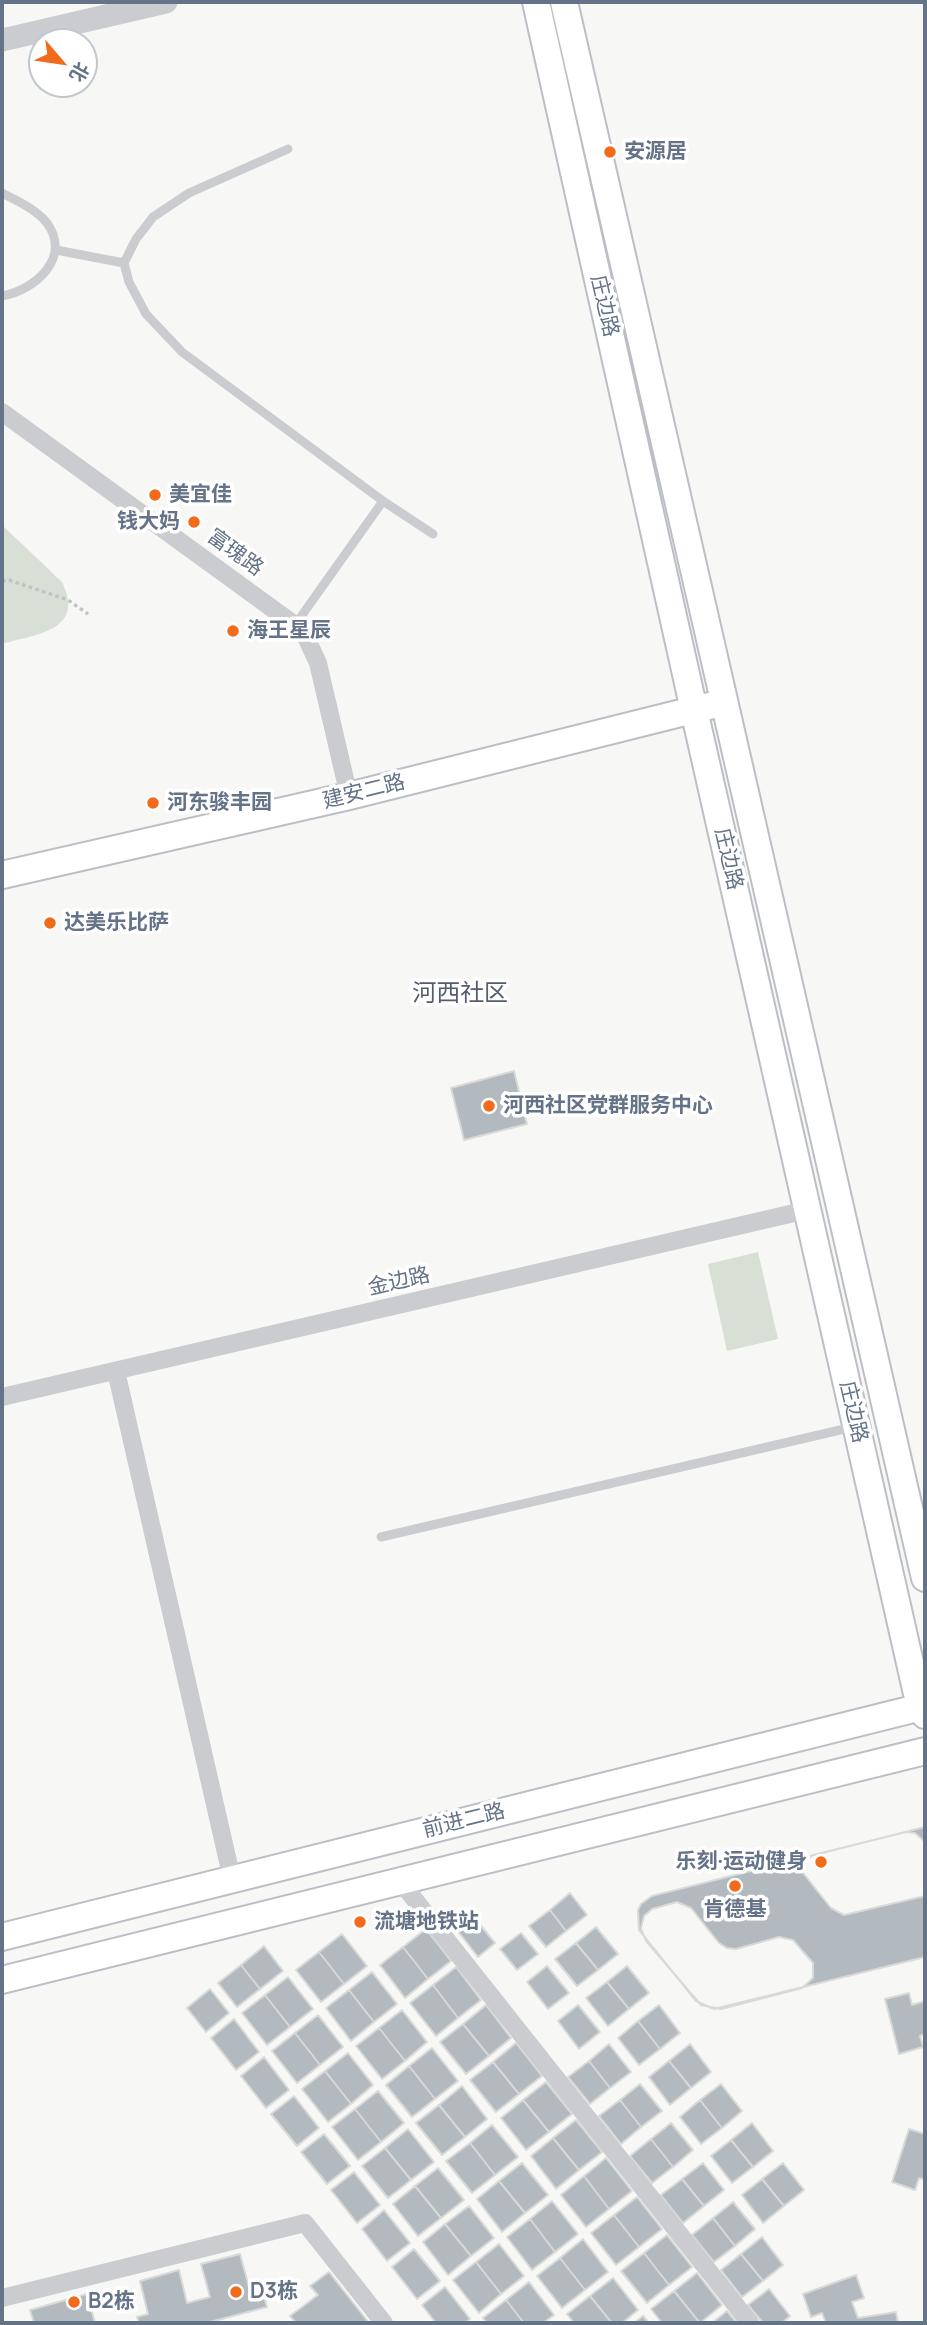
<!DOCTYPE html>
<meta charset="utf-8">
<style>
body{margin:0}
#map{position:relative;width:927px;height:2325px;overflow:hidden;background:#f7f8f5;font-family:Manrope,"Noto Sans SC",sans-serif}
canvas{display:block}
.frame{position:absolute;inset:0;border:4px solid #647388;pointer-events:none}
.north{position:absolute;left:28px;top:28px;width:70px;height:70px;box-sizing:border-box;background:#fff;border:2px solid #c1c7cf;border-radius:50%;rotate:119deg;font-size:19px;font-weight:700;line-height:28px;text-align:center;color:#647388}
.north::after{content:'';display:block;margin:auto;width:24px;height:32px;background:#f16b1b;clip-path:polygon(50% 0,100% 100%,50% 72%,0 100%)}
</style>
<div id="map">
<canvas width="927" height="2325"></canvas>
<div class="frame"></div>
<div class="north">北</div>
</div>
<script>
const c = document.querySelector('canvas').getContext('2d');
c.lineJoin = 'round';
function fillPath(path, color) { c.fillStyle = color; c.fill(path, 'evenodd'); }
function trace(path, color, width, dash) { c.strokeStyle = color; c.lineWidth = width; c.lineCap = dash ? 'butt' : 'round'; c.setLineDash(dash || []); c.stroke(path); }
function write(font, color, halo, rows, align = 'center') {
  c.font = font + ' Manrope,"Noto Sans SC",sans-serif'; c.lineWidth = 7; c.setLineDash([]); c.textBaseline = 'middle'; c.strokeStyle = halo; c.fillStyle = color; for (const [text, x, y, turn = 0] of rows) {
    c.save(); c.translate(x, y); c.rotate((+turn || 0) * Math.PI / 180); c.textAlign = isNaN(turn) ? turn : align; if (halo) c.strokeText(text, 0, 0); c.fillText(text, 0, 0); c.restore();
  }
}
fillPath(new Path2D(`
 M2 525 62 582C86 631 36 634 2 644Z
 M758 1252 778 1339 727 1351 708 1264Z`), '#d8e0d5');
const building = new Path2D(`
 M514 1071 527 1124 464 1140 451 1088Z
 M925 1827V1957L714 2009 696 2001 639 1930 638 1910 641 1904 652 1896Z
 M906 1832 915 1833 925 1842V1896L844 1915 831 1908 803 1873 804 1862 813 1855Z
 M570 1893 587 1915 566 1931 550 1910Z
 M677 1902 691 1908 719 1943 727 1948 736 1949 779 1937 793 1940 813 1963V1978L802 1988 721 2009 701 2005 646 1941 641 1928 644 1916 652 1909Z
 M550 1910 566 1931 546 1947 529 1926Z
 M474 1917 495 1943 478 1957 457 1930Z
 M596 1927 618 1954 598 1970 576 1943Z
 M426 1929 451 1961 428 1979 403 1947Z
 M521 1933 538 1954 517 1970 500 1949Z
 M342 1934 367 1966 344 1984 319 1952Z
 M576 1943 598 1970 577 1986 555 1959Z
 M264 1946 283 1971 260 1989 241 1965Z
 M403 1947 428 1979 405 1998 380 1965Z
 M319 1952 344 1984 321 2002 296 1970Z
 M241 1965 260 1989 237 2007 218 1983Z
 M547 1966 569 1993 548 2009 527 1982Z
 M627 1966 649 1993 629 2009 607 1982Z
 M456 1967 481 2000 458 2018 433 1985Z
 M372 1972 397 2004 374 2022 349 1990Z
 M288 1977 313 2009 290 2027 265 1995Z
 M607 1982 629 2009 608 2026 586 1998Z
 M433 1985 458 2018 436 2036 410 2003Z
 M210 1989 229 2013 206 2032 187 2008Z
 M349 1990 374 2022 351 2041 326 2008Z
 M909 1993 912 2005 925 2001V2034L920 2036 923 2047 899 2054 885 1999Z
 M265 1995 290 2027 267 2045 242 2013Z
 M486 2005 511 2038 489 2056 463 2024Z
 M578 2005 600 2032 579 2049 558 2021Z
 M659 2005 680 2033 660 2049 638 2021Z
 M402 2010 427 2042 405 2061 379 2028Z
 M318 2015 343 2047 320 2065 295 2033Z
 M234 2019 259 2052 236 2070 211 2038Z
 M638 2021 660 2049 639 2065 618 2038Z
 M463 2024 489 2056 466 2074 440 2042Z
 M379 2028 405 2061 382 2079 356 2046Z
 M295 2033 320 2065 297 2083 272 2051Z
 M516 2043 542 2076 519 2094 493 2062Z
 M609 2044 631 2072 610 2088 589 2061Z
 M690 2044 711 2072 691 2088 669 2061Z
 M432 2048 458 2081 435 2099 409 2066Z
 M348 2053 373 2085 351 2104 325 2071Z
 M264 2057 289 2090 266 2108 241 2076Z
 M589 2061 610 2088 590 2104 568 2077Z
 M669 2061 691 2088 670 2105 649 2077Z
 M493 2062 519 2094 496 2112 470 2080Z
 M409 2066 435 2099 412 2117 386 2085Z
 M325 2071 351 2104 328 2122 302 2089Z
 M546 2082 572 2114 549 2132 523 2100Z
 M640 2084 662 2111 641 2127 620 2100Z
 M721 2084 742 2111 722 2128 700 2100Z
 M462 2086 487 2119 465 2137 439 2105Z
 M378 2091 404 2123 381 2142 355 2109Z
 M294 2096 319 2128 297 2146 271 2114Z
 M523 2100 549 2132 526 2150 501 2118Z
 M620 2100 641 2127 621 2144 599 2116Z
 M700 2100 722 2128 701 2144 680 2117Z
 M439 2105 465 2137 442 2155 416 2123Z
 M355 2109 381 2142 358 2160 332 2127Z
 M576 2120 602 2152 579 2170 553 2138Z
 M671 2123 693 2150 673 2167 651 2139Z
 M752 2123 773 2151 753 2167 731 2140Z
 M492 2125 518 2157 495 2175 470 2143Z
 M408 2129 434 2162 411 2180 385 2148Z
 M909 2129 925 2134V2180L919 2178 915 2190 892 2182Z
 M324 2134 350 2166 327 2184 301 2152Z
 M553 2138 579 2170 556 2189 531 2156Z
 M651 2139 673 2167 652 2183 630 2156Z
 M731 2140 753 2167 732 2183 711 2156Z
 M470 2143 495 2175 472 2193 446 2161Z
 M385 2148 411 2180 388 2198 362 2166Z
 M606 2158 632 2191 609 2209 584 2176Z
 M522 2163 548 2195 525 2213 499 2181Z
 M703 2163 724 2190 704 2206 682 2179Z
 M783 2163 804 2190 784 2206 762 2179Z
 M438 2168 464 2200 441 2218 415 2186Z
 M354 2172 380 2205 357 2223 331 2190Z
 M584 2176 609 2209 586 2227 561 2195Z
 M682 2179 704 2206 683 2223 661 2195Z
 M762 2179 784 2206 763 2223 742 2195Z
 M499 2181 525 2213 502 2232 477 2199Z
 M415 2186 441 2218 418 2236 393 2204Z
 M637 2197 662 2229 639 2247 614 2215Z
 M552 2201 578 2234 555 2252 530 2219Z
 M733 2202 755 2229 735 2246 713 2218Z
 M469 2206 494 2238 471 2256 445 2224Z
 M384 2210 410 2243 387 2261 362 2229Z
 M614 2215 639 2247 616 2265 591 2233Z
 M713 2218 735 2246 714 2262 692 2235Z
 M530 2219 555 2252 532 2270 507 2237Z
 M445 2224 471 2256 448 2275 423 2242Z
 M667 2235 692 2267 669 2285 644 2253Z
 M762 2237 783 2265 763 2281 741 2254Z
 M583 2239 608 2272 585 2290 560 2258Z
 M499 2244 524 2276 501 2294 476 2262Z
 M414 2249 440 2281 417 2299 392 2267Z
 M644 2253 669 2285 647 2303 621 2271Z
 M240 2254 249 2287 260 2284 267 2307 206 2323H139L137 2317 148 2314 140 2281 179 2270 187 2303 210 2297 201 2264Z
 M741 2254 763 2281 742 2297 721 2270Z
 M560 2258 585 2290 562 2308 537 2276Z
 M476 2262 501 2294 479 2313 453 2280Z
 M329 2272 369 2323H296L290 2316 318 2295 310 2286Z
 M697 2273 722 2305 700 2323 674 2291Z
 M856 2275 864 2298 852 2302 858 2318 896 2312 898 2323H826L822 2313 811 2317 803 2294Z
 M613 2278 638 2310 622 2323H612L590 2296Z
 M529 2282 554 2315 543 2323H524L506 2300Z
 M445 2287 470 2319 465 2323H436L422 2305Z
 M769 2289 790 2316 782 2323H763L748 2305Z
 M674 2291 700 2323H662L651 2309Z
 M87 2294 95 2323H34L30 2310Z
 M590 2296 612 2323H574L567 2314Z
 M506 2300 524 2323H487L483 2318Z
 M727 2311 737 2323H712Z
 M643 2316 649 2323H634Z`);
fillPath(building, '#b2b9bf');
trace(building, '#d9d9d7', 2);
const secondary = new Path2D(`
 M536 2 694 710 920 1707 925 1715
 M564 2 925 1578
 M2 875 349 796 709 706
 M2 1937 925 1706
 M2 1980 925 1751`);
trace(secondary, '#bbbfc5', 30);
trace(new Path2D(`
 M2 581 9 580 68 600 88 614`), '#c0c2c5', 3.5, [3.5, 3.5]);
trace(new Path2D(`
 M288 149 189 193 153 217 136 239 124 263 129 282 146 314 182 352 383 501 433 534
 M2 193C17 201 36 209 47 223 72 258 35 290 2 296
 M56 250 124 263
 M295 625 383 501
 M381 1537 853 1427`), '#caccd0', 9);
trace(new Path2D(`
 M2 412 295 625 305 635 318 663 349 796
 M116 1371 232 1879
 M2 1397 807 1210
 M400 1881 750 2323
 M2 2298 305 2223 384 2323`), '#caccd0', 18);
trace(new Path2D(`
 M2 40 166 2`), '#caccd0', 23);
trace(secondary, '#fff', 26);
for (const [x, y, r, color] of [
 [610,152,7,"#f16b1b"],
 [155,495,7,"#f16b1b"],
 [194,522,7,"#f16b1b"],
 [233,631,7,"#f16b1b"],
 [153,803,7,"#f16b1b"],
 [50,923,7,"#f16b1b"],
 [489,1106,7,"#f16b1b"],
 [821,1862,7,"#f16b1b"],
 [735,1886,7,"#f16b1b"],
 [360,1922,7,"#f16b1b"],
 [236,2292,7,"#f16b1b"],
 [74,2302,7,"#f16b1b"]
]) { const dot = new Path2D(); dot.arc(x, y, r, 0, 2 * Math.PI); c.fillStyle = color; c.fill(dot); trace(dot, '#fff', 2.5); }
write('bold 21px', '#647388', '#fff', [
 ["安源居",624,152],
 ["美宜佳",169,495],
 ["钱大妈",180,522,"right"],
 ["海王星辰",247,631],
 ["河东骏丰园",167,803],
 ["达美乐比萨",64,923],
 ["河西社区党群服务中心",503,1106],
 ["乐刻·运动健身",807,1862,"right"],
 ["肯德基",735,1910,"center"],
 ["流塘地铁站",374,1922],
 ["D3栋",250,2292],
 ["B2栋",88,2302]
], 'left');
write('21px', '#647388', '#fff', [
 ["庄边路",604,306,77],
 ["富瑰路",235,553,36],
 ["建安二路",364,792,-14],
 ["庄边路",728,859,77],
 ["金边路",399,1282,-13],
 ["庄边路",853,1412,77],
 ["前进二路",464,1821,-14]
]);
write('24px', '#535e6d', '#fff', [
 ["河西社区",460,994]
]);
</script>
